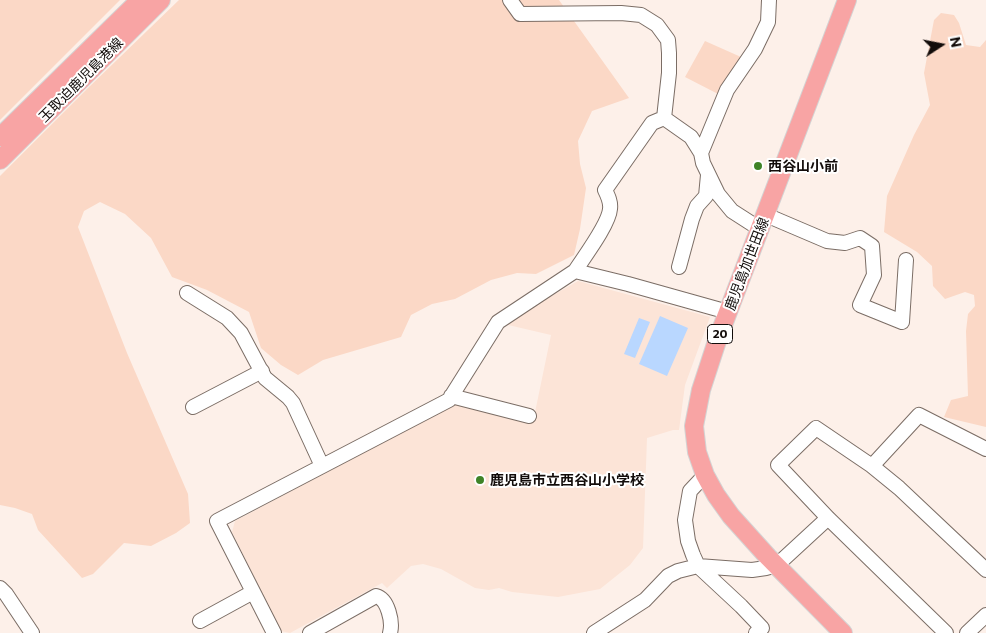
<!DOCTYPE html>
<meta charset="utf-8">
<style>
body{margin:0}
#map{position:relative;width:986px;height:633px;overflow:hidden;background:#fdf0e9;font-family:Commissioner,sans-serif}
canvas{display:block}
.north{position:absolute;left:916px;top:20px;width:50px;height:50px;-webkit-text-stroke:4px #fff;paint-order:stroke;rotate:79deg;font-size:14px;font-weight:700;line-height:20px;text-align:center;color:#120c0a}
.north::after{content:'';display:block;margin:auto;width:18px;height:22px;background:#120c0a;clip-path:polygon(50% 0,100% 100%,50% 72%,0 100%)}
</style>
<div id="map">
<canvas width="986" height="633"></canvas>
<div class="north">N</div>
</div>
<script>
const c = document.querySelector('canvas').getContext('2d');
c.lineJoin = 'round';
function fillPath(path, color) { c.fillStyle = color; c.fill(path, 'evenodd'); }
function trace(path, color, width, dash) { c.strokeStyle = color; c.lineWidth = width; c.lineCap = dash ? 'butt' : 'round'; c.setLineDash(dash || []); c.stroke(path); }
function write(font, color, halo, rows, align = 'center') {
  c.font = font + ' Commissioner,"Noto Sans JP",sans-serif'; c.lineWidth = 4; c.setLineDash([]); c.textBaseline = 'middle'; c.strokeStyle = halo; c.fillStyle = color; for (const [text, x, y, turn = 0] of rows) {
    c.save(); c.translate(x, y); c.rotate((+turn || 0) * Math.PI / 180); c.textAlign = isNaN(turn) ? turn : align; if (halo) c.strokeText(text, 0, 0); c.fillText(text, 0, 0); c.restore();
  }
}
fillPath(new Path2D(`
 M578 281 710 317 685 385 679 430H673L647 438 643 548 630 565 600 589 558 597 512 592 499 588 489 590 475 588 441 569 423 564 411 566 387 588 382 583 290 633 281 631 232 532 235 521 457 403 533 422 551 335 504 324 534 306Z`), '#fce4d7');
fillPath(new Path2D(`
 M0 0H120L0 120Z
 M179 0H559L629 98 592 111 578 141 580 164 586 188 580 229 574 255 536 274 517 273 491 280 455 299 432 304 411 315 401 337 323 360 298 375 281 365 261 348 249 312 207 290 172 277 151 238 125 214 100 202 84 211 78 227 127 353 188 494 190 523 176 533 151 546 124 543 93 574 82 578 38 530 32 514 15 508 0 505V176L89 87Z
 M941 13 954 15 959 23 966 45 980 47 986 40V427L944 417 951 400 968 396 966 331 968 314 975 306 974 295 965 292 945 299 933 286 932 266 917 252 884 232 887 196 914 135 930 105 924 73 934 20Z
 M705 41 741 57 720 95 685 77Z`), '#fbd8c6');
fillPath(new Path2D(`
 M660 316 688 328 667 376 639 364Z
 M639 318 650 322 635 358 624 354Z`), '#b9d7ff');
const minor = new Path2D(`
 M510 0 520 14 621 13 641 15 657 25 668 40 669 53V73L664 118 691 137 701 153 703 163 718 194 732 211 760 229
 M701 153 727 90 755 49 768 22 769 0
 M766 215 827 241 845 243 860 238 872 246 874 275 860 305 902 322 906 260
 M679 267 692 219 697 206 706 196 708 175
 M575 271C584 257 609 224 610 209 611 202 608 196 605 190L652 123 664 118
 M187 293 227 318 241 333 265 378 288 397 293 403 322 466
 M451 396 529 416
 M193 407 262 371
 M872 466 919 415 986 449
 M705 475 690 491 685 520 688 541 693 555 698 566 741 606 762 628 756 633
 M0 588 6 594 32 633
 M200 621 253 592
 M274 633 217 521 449 400 498 322 575 271 628 284 728 312
 M310 633 376 596C388 599 393 622 390 633
 M594 633 645 600 668 576 678 571 698 566 752 570 766 568 777 565 828 518
 M946 633 828 518 778 465 816 428 872 466 899 488 986 570
 M967 633 986 615`);
const major = new Path2D(`
 M0 137 140 0
 M0 160 161 0
 M843 633 768 557 731 516 716 495 705 475 697 452 694 426 701 390 718 338 830 45 847 0`);
trace(minor, '#7b6d65', 16);
trace(major, '#d4d3d3', 20);
trace(minor, '#fff', 14);
trace(major, '#f8a4a4', 18);
for (const [x, y, r, color] of [
 [758,166,5,"#3f8327"],
 [480,480,5,"#3f8327"]
]) { const dot = new Path2D(); dot.arc(x, y, r, 0, 2 * Math.PI); c.fillStyle = color; c.fill(dot); trace(dot, '#fff', 2); }
for (const [x, y, w] of [
 [720,334,25]
]) { const box = new Path2D(); box.roundRect(x - w / 2, y - 9.5, w, 19, 4); c.fillStyle = '#fff'; c.fill(box); trace(box, '#120c0a', 1); }
write('bold 12px', '#120c0a', null, [
 ["20",720,334]
]);
write('14px', '#120c0a', '#fff', [
 ["玉取迫鹿児島港線",81,80,-45],
 ["鹿児島加世田線",747,264,-69]
]);
write('bold 14px', '#120c0a', '#fff', [
 ["西谷山小前",768,166],
 ["鹿児島市立西谷山小学校",490,480]
], 'left');
</script>
